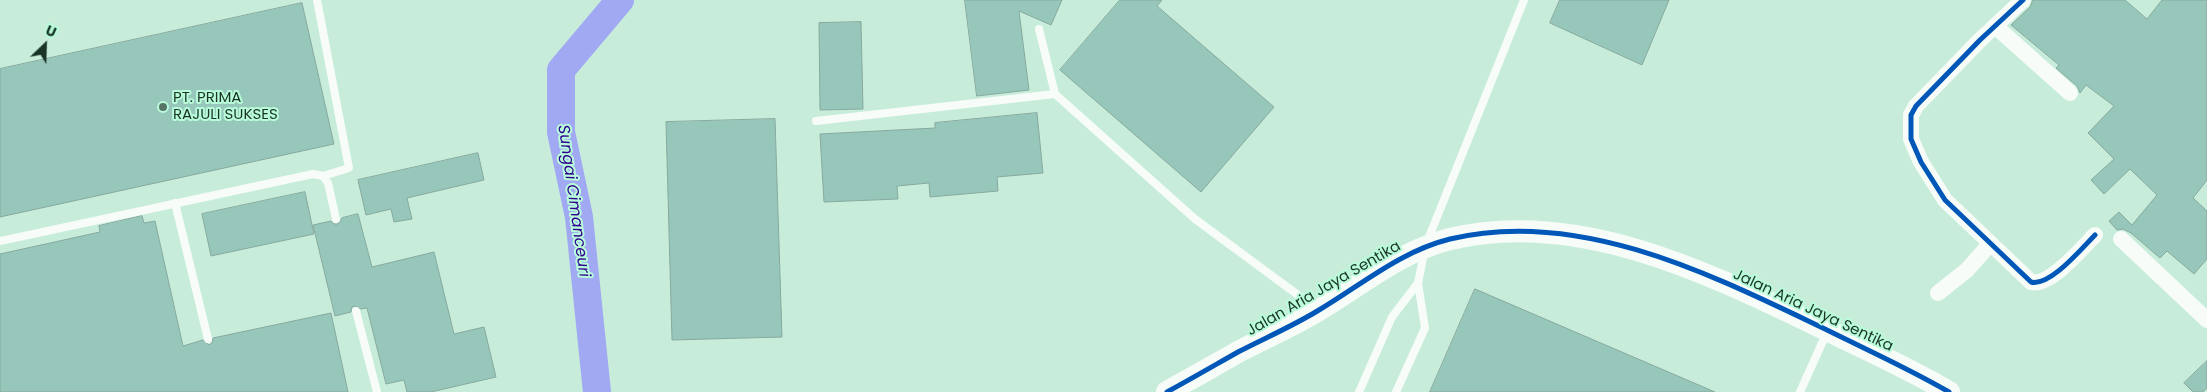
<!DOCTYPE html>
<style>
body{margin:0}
#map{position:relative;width:2207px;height:392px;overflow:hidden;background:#c7edda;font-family:Poppins,sans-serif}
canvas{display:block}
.north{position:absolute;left:20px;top:20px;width:50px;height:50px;-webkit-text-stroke:4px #b8fcda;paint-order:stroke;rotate:24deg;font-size:14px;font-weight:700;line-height:20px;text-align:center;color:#1a3528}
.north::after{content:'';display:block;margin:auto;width:18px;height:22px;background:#1a3528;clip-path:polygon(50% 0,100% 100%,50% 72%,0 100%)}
</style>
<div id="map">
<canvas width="2207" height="392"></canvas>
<div class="north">U</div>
</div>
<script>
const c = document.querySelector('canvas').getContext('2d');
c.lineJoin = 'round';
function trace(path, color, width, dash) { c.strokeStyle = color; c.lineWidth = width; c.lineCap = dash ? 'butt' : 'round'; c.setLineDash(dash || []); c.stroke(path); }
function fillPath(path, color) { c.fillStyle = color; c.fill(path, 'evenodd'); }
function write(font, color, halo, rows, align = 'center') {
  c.font = font + ' Poppins,sans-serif'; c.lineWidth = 4; c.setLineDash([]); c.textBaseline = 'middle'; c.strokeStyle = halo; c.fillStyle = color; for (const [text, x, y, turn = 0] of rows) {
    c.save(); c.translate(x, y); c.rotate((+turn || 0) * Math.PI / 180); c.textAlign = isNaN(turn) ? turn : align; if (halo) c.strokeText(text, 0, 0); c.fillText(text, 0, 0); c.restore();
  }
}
trace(new Path2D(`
 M597 392 579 217 561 132V70L620 0`), '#a0a9f2', 28);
const building = new Path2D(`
 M965 0H1062L1051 25 1019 11 1029 90 977 96Z
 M1120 0H1162L1157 6 1274 107 1201 192 1060 70Z
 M1560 0H1669L1642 65 1550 23Z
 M2033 0H2125L2147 19 2162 0H2207V180L2193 198 2207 211V259L2194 274 2167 251 2160 258 2131 233 2123 229 2117 230 2109 221 2119 212 2132 225 2157 195 2130 169 2104 194 2091 180 2114 159 2088 133 2114 106 2086 85 2080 93 2077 86 2056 68 2059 65 2011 25 2030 7Z
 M302 3 334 144 0 217V69Z
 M861 22 863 109 820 110 819 23Z
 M1037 113 1043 173 997 177 998 191 930 197 929 183 897 186 898 199 824 202 820 134 935 128V123Z
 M775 119 782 337 672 340 666 122Z
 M478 153 484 180 407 198 412 219 394 222 391 209 366 215 358 180Z
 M305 192 314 234 211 256 202 214Z
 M358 214 372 267 434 252 454 334 484 327 496 377 431 392H407L404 380 386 384 367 308 361 309 355 306 352 307 351 312 335 316 313 225 331 221 334 224H338L342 218Z
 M142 216 144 223 155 221 183 346 203 340 209 345 212 343 213 338 331 313 348 392H0V254L100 232 99 226Z
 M1475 289 1715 392H1430Z
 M2207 361V388L2203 392H2193L2184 383Z`);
fillPath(building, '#97c6ba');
trace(building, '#87a99e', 1);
trace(new Path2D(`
 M317 0 349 168 323 176
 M1039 29 1055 94 1195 219 1317 309
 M816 121 1055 94
 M175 203 208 339
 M0 241 313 174 323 176 328 183 336 219
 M1427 242 1524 0
 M356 311 377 392
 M1359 392 1392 317 1418 283
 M1396 392 1425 328 1418 283 1424 253
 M1800 392 1827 332`), '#f7fcf9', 8);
trace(new Path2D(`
 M2023 0 1980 40 1916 106 1911 115V139L1921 162 1945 200 2031 282C2050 287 2082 248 2095 235
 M1995 26 2070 93
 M2121 239 2207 320
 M1938 293 1967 270 1990 244`), '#f7fcf9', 16);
trace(new Path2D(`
 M1167 392C1191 379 1215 365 1238 352 1265 338 1293 326 1319 310 1361 285 1401 251 1450 239 1579 208 1710 274 1823 328 1865 349 1908 368 1949 392`), '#f7fcf9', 22);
trace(new Path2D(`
 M2023 0 1980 40 1916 106 1911 115V139L1921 162 1945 200 2031 282C2050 287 2082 248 2095 235
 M1167 392C1191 379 1215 365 1238 352 1265 338 1293 326 1319 310 1361 285 1401 251 1450 239 1579 208 1710 274 1823 328 1865 349 1908 368 1949 392`), '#0057b8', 5);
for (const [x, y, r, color] of [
 [163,107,5,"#577566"]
]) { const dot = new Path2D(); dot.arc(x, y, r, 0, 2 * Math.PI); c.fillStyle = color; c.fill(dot); trace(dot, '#b8fcda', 2); }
write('15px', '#1a3528', '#b8fcda', [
 ["PT. PRIMA",173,98],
 ["RAJULI SUKSES",173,115]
], 'left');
write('15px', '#1a3528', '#b8fcda', [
 ["Jalan Aria Jaya Sentika",1324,289,-30],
 ["Jalan Aria Jaya Sentika",1813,311,25]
]);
write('italic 16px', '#30008e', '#b8fcda', [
 ["Sungai Cimanceuri",573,201,82]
]);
</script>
